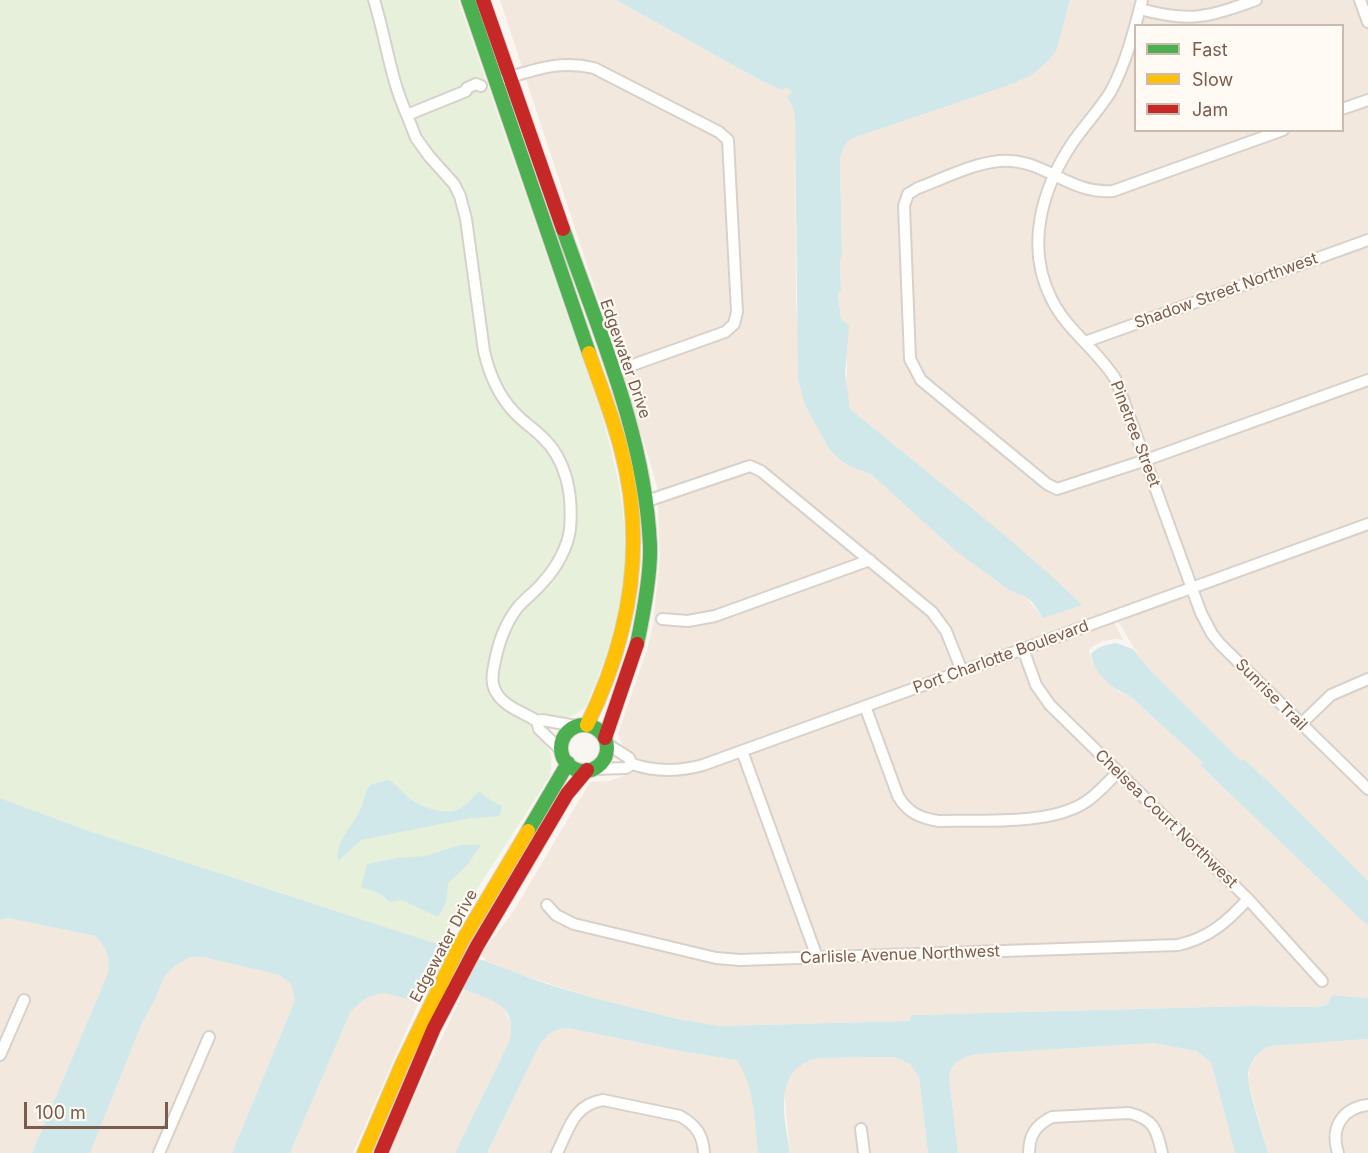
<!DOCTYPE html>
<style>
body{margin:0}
#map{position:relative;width:1368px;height:1153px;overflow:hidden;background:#f9f5f0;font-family:Inter,sans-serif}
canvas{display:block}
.legend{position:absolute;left:1134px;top:24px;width:210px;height:108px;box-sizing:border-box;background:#fffaf3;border:2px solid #cabbb1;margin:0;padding:8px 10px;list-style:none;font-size:18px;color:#7a5c4d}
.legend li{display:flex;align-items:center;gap:12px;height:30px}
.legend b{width:30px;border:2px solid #cabbb1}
.scale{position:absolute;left:24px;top:1102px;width:144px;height:27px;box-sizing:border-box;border:3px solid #7a5c4d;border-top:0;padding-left:8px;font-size:18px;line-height:21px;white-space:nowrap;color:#7a5c4d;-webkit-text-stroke:4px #fffaf3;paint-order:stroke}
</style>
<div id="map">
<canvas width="1368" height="1153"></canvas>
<ul class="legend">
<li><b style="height:8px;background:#4caf50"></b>Fast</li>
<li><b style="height:8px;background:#ffc107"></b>Slow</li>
<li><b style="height:8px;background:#c62828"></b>Jam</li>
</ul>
<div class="scale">100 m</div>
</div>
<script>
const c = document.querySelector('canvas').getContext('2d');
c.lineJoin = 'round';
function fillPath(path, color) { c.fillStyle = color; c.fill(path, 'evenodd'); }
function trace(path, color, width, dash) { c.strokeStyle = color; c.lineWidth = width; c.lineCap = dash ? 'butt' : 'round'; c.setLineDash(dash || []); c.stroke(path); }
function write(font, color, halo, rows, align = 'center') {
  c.font = font + ' Inter,sans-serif'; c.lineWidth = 4.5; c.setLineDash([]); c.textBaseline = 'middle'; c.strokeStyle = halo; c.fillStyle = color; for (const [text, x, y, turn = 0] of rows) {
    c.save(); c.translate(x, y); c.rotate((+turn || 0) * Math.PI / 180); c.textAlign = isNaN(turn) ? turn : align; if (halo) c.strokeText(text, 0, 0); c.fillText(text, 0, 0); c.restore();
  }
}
fillPath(new Path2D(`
 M500 0H616L758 79 787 87 792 92 795 117 796 305 805 405 829 449 840 460 847 465 872 475 1009 590 1026 597 1043 618 1045 570 850 409 846 391 847 364 838 294 841 290 840 260 842 255 840 162 842 151 846 143 849 139 1007 86 1032 75 1057 49 1070 0H1368V519L713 756 679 764H654L633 756 622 744 618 733 647 650 653 625 660 558 657 486 625 380ZM1136 26H1342V130H1136Z
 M1368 530V881L1274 787 1245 760H1240L1149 669 1141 660 1118 621Z
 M1114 622 1123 640 1116 639 1103 641 1092 647 1089 650 1092 662 1105 679 1119 692 1129 695 1202 762 1200 765 1368 926V998L1332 995 1327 1005 1315 1007 1249 1006 912 1015 909 1021 719 1026 678 1019 590 997 483 962 486 958 480 955 513 912 590 782 609 781 637 771 654 775H679L704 770 739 758 741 762 750 758 749 754 862 713 863 716 873 713 872 709 1019 656 1020 658 1030 655 1029 652Z
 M8 918 95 936 104 944 110 959 108 973 32 1153H0V920Z
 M190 957H203L281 975 291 984 295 1000 232 1153H90L142 1023 156 998 164 977 176 965Z
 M465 989 494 1000 502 1005 511 1023 512 1032 509 1042 455 1153H387Z
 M393 993 418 1004 353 1153H290L350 1013 360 1002 371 994Z
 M568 1028 685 1052 737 1060 744 1070 751 1087 758 1153H487L540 1044 549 1034 559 1029Z
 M1368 1039V1153H1268L1248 1080 1250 1067 1260 1051 1271 1046Z
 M1154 1043 1196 1051 1211 1062 1235 1153H958L949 1077 950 1070 961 1058 978 1054Z
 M894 1057 910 1064 919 1077 928 1153H790L784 1093 787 1082 795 1070 805 1061 817 1058Z`), '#f2e8de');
fillPath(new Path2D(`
 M0 0H458L602 416C614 460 626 505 625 551 623 599 612 645 593 689 590 695 588 705 583 709 568 721 556 719 540 713L531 729C548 746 555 751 550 776L441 945 86 830 0 798Z`), '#e7f0db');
fillPath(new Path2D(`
 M616 0H1070L1057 49 1050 59 1032 75 1007 86 850 139C843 146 841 153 840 162L842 255 840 260 841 290 838 294 841 319 849 326 845 374 850 409 996 528 1045 570 1082 605 1043 618 1033 603 1026 597 1009 590 956 551 872 475 847 465 840 460 829 449 805 405 798 379 795 117 793 106 787 97 792 92 787 87 782 90 758 79Z
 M1116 643 1133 649 1149 669 1240 760H1245L1274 787 1368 881V926L1200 765 1202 762 1129 695C1112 690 1093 671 1091 654 1098 646 1106 645 1116 643Z
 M388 780C398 785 402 792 410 799 421 807 444 815 457 810 465 807 473 797 479 791L490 800 502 806 500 816 471 818 361 840 338 861C335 841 354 825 361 808 365 799 364 793 370 785Z
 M0 798 86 830 441 945 544 983 590 997 678 1019 719 1026 909 1021 912 1015 1249 1006 1315 1007 1327 1005 1332 995 1368 998V1039L1271 1046C1259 1049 1250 1062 1248 1074 1247 1087 1264 1137 1268 1153H1235L1211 1062 1196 1051 1154 1043 978 1054C964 1056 951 1062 949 1077L958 1153H928L919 1077 910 1064 894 1057 817 1058C771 1071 785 1117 790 1153H758C754 1121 755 1087 737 1060L685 1052 568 1028 559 1029 549 1034 540 1044 487 1153H455L509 1042C518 1011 499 1002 474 993 458 987 446 982 429 982L418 1004C388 991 373 986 350 1013L290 1153H232L295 1000 291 984 280 975 203 957H190L176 965 164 977 156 998 142 1023 90 1153H32L108 973C110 957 107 947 95 936L8 918 0 920Z
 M461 845H481L468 864 448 883 446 902 438 917 402 900 390 902 379 893 361 887 367 864 397 858 425 856Z`), '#d0e8ea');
const street = new Path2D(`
 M374 0C386 38 390 78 407 115
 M1142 0C1134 31 1126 63 1111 91 1100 109 1085 125 1073 142 1042 188 1025 246 1051 298 1066 330 1097 349 1116 380L1201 613 1212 634 1220 644 1368 789
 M1360 0 1368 22
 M1140 9C1191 23 1208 17 1256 0
 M504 79C536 69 561 60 594 68L719 132 728 140 737 312 734 324 725 332 613 372
 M481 86 476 84 467 88 466 91 407 115 416 138 429 156 454 184 460 196 466 219 484 351C489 373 498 395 514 412 522 421 533 428 541 436 567 459 573 496 570 529 568 547 556 568 544 581 536 591 526 598 518 607 504 625 498 644 494 666 492 675 491 684 496 692 504 707 523 712 537 721
 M1342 109 1368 100
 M1283 130 1113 191C1071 194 1049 164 1012 161 983 158 945 178 918 188L908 194 904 206 910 359 921 380 1047 484 1057 489 1146 460 1368 380
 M1085 342 1368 240
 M647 501 750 466 761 471 932 612 946 631 962 671
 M662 619 688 621 715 616 870 560
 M1023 649 1036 685 1050 705 1248 899 1322 981
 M865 706 898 796C908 813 920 818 939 821 981 820 1049 825 1084 803 1097 795 1107 783 1118 772
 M1301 724 1331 695 1368 679
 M607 744 629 758 632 764C656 772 678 772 703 765L1368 524
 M562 751 539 729 537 721 542 720 576 726
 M742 751 817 957
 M594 769 626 768 632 764
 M547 905 556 915 574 924 716 958 740 960 1178 945C1209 938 1227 922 1248 899
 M0 1055 24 1000
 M861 1129 864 1153
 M159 1153 209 1037
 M557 1153C569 1129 573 1105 603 1100L680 1116C696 1125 703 1135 704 1153
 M1029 1153C1029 1135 1036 1125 1052 1117L1129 1113C1154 1119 1157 1130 1162 1153
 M1338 1153C1330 1128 1342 1108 1368 1105`);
const fast = new Path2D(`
 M468 0 589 353
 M563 229C599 332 645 435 650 545 651 573 643 616 637 644
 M561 748a23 23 0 1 1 46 0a23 23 0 1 1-46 0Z
 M528 831 568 763`);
const slow = new Path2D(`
 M587 725C630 637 647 545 621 449 613 417 600 385 589 353
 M364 1153 403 1062 461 943 528 831`);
const jam = new Path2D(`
 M483 0 563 229
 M605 738 637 644
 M381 1153 434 1028 477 946 567 794 587 770`);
trace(street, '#d7d1cb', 14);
trace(fast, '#d9d2cb', 16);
trace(slow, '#d9d2cb', 16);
trace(jam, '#d9d2cb', 16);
trace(street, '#fefefd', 10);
trace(fast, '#4caf50', 14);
trace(slow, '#ffc107', 14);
trace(jam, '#c62828', 14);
write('16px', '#7a5c4d', '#fffaf3', [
 ["Shadow Street Northwest",1226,291,-20],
 ["Edgewater Drive",625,359,71],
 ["Pinetree Street",1135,434,69],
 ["Port Charlotte Boulevard",1001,657,-20],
 ["Sunrise Trail",1271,695,45],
 ["Chelsea Court Northwest",1166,819,44],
 ["Edgewater Drive",444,946,-62],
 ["Carlisle Avenue Northwest",900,955,-2]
]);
</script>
